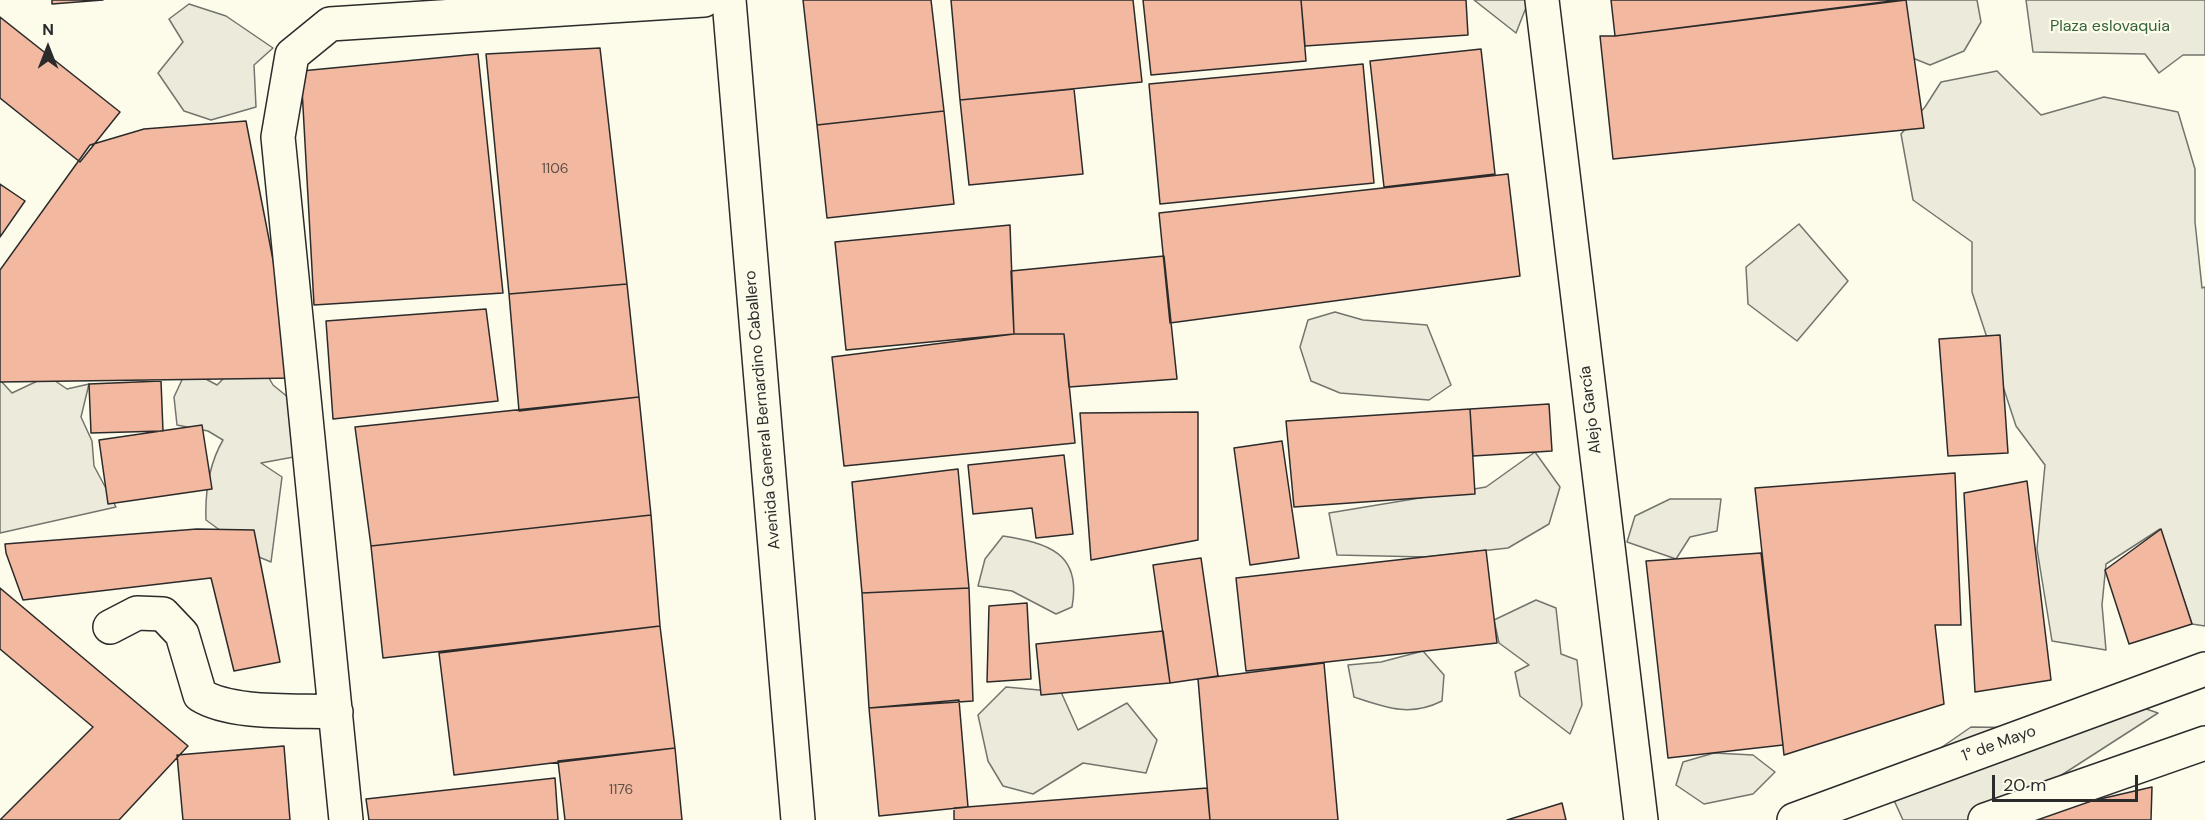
<!DOCTYPE html>
<meta charset="utf-8">
<style>
body{margin:0}
#map{position:relative;width:2205px;height:820px;overflow:hidden;background:#fdfbea;font-family:"DM Sans",sans-serif}
canvas{display:block}
.north{position:absolute;left:18px;top:18px;width:60px;height:60px;-webkit-text-stroke:4px #fdfbea;paint-order:stroke;rotate:0deg;font-size:16px;font-weight:700;line-height:24px;text-align:center;color:#2b2b2b}
.north::after{content:'';display:block;margin:auto;width:21px;height:27px;background:#2b2b2b;clip-path:polygon(50% 0,100% 100%,50% 72%,0 100%)}
.scale{position:absolute;left:1992px;top:775px;width:146px;height:27px;box-sizing:border-box;border:3px solid #2b2b2b;border-top:0;padding-left:8px;font-size:18px;line-height:21px;white-space:nowrap;color:#2b2b2b;-webkit-text-stroke:4px #fdfbea;paint-order:stroke}
</style>
<div id="map">
<canvas width="2205" height="820"></canvas>
<div class="north">N</div>
<div class="scale">20 m</div>
</div>
<script>
const c = document.querySelector('canvas').getContext('2d');
c.lineJoin = 'round';
function fillPath(path, color) { c.fillStyle = color; c.fill(path, 'evenodd'); }
function trace(path, color, width, dash) { c.strokeStyle = color; c.lineWidth = width; c.lineCap = dash ? 'butt' : 'round'; c.setLineDash(dash || []); c.stroke(path); }
function write(font, color, halo, rows, align = 'center') {
  c.font = font + ' "DM Sans",sans-serif'; c.lineWidth = 4.5; c.setLineDash([]); c.textBaseline = 'middle'; c.strokeStyle = halo; c.fillStyle = color; for (const [text, x, y, turn = 0] of rows) {
    c.save(); c.translate(x, y); c.rotate((+turn || 0) * Math.PI / 180); c.textAlign = isNaN(turn) ? turn : align; if (halo) c.strokeText(text, 0, 0); c.fillText(text, 0, 0); c.restore();
  }
}
const green = new Path2D(`
 M1474 0H1527V5L1516 33Z
 M1899 0H1977L1981 22 1964 51 1930 65 1915 59 1896 35Z
 M2026 0H2205V55H2183L2159 73 2145 54 2033 52Z
 M189 4 226 16 273 48 254 65 256 107 211 120 184 111 158 73 183 42 169 19Z
 M1997 71 2041 115 2104 97 2178 112 2195 169V222L2202 288 2205 287V626L2192 624 2160 529 2106 564 2102 605 2106 650 2052 641 2037 549 2045 465 2016 426 1972 292V242L1913 200 1901 134 1925 107 1941 82Z
 M1799 224 1848 281 1797 341 1748 304 1746 267Z
 M1335 312 1363 320 1427 325 1451 385 1429 400 1340 393 1311 381 1300 347 1308 320Z
 M187 369 217 385 226 376 265 371 273 385 289 398 299 456 261 463 282 477 271 562 254 555 206 520C205 493 209 464 223 440L208 431 177 425 174 397Z
 M48 376 67 389 89 384 81 417 92 441 94 466 116 507 0 533V380L12 393Z
 M1535 452 1560 487 1549 524 1508 548 1426 557 1337 555 1329 513 1486 487Z
 M1670 499H1721L1717 531 1690 537 1676 559 1627 542 1635 516Z
 M1003 536C1048 543 1082 553 1072 607L1056 614 1012 591 978 586 985 559Z
 M1536 600 1556 608 1561 654 1577 660 1582 705 1570 734 1520 696 1515 672 1529 665 1499 643 1494 620Z
 M1423 651 1444 675 1442 701C1410 717 1387 708 1354 697L1348 665 1381 662Z
 M1006 687 1061 692 1078 730 1127 703 1157 740 1146 773 1083 763 1033 794 1003 786 988 761 978 715Z
 M2120 700 2158 713 2001 814 1968 820H1903L1887 785 1971 727 2043 728Z
 M1714 753 1753 755 1775 772 1753 794 1704 804 1676 785 1683 762Z`);
fillPath(green, '#ecebdb');
trace(green, '#74746e', 1.5);
const building = new Path2D(`
 M52 0H103L52 4Z
 M803 0H931L944 111 817 125Z
 M951 0H1133L1142 82 960 100Z
 M1143 0H1301L1306 61 1151 75Z
 M1301 0H1466L1468 35 1305 46Z
 M1611 0H1899L1615 36Z
 M1906 0 1924 128 1613 159 1600 36H1615Z
 M0 17 120 112 80 162 0 98Z
 M600 48 627 284 509 294 486 54Z
 M1481 49 1495 174 1384 187 1370 61Z
 M478 54 503 293 314 305 301 71Z
 M1363 64 1374 183 1160 204 1149 84Z
 M1074 89 1083 174 969 185 960 100Z
 M944 111 954 204 827 218 817 125Z
 M246 121 296 378 0 382V270L90 145 144 129Z
 M1508 174 1520 276 1170 323 1159 213Z
 M0 184 25 201 0 237Z
 M1010 225 1014 334 846 350 835 242Z
 M1164 256 1177 379 1069 387 1064 334H1014L1011 271Z
 M627 284 639 397 519 411 509 294Z
 M486 309 498 401 333 419 326 321Z
 M1014 334H1064L1075 443 844 466 832 357Z
 M2000 335 2008 453 1948 456 1939 339Z
 M161 381 163 431 91 433 89 384Z
 M639 397 651 515 371 546 355 427Z
 M1549 404 1552 451 1473 456 1470 409Z
 M1470 409 1475 494 1294 507 1286 421Z
 M1198 412V540L1091 560 1080 413Z
 M202 425 212 489 108 504 99 440Z
 M1282 441 1299 558 1250 565 1234 448Z
 M1064 455 1073 534 1036 538 1032 508 973 514 968 465Z
 M958 469 969 588 862 593 852 482Z
 M1955 473 1961 625H1935L1944 704 1784 755 1755 488Z
 M2027 481 2051 680 1975 692 1964 493Z
 M651 515 660 626 383 658 371 546Z
 M197 529 254 530 280 662 234 671 211 578 23 600 6 553 5 544Z
 M2161 529 2192 624 2129 644 2105 570Z
 M1486 550 1497 643 1246 671 1236 578Z
 M1761 553 1783 745 1668 758 1646 561Z
 M1201 558 1218 676 1170 683 1153 565Z
 M0 588 188 746 119 820H0L93 727 0 649Z
 M969 588 973 701 869 708 862 593Z
 M1027 603 1031 679 987 682 989 606Z
 M660 626 675 748 454 775 439 653Z
 M1163 631 1170 683 1041 695 1036 644Z
 M1324 663 1338 820H1210L1198 679Z
 M959 700 968 807 879 816 869 708Z
 M284 746 290 820H183L177 755Z
 M675 748 682 820H565L558 761Z
 M555 778 558 820H369L366 799Z
 M2152 787 2151 820H2036L2035 814Z
 M1207 788 1210 820H954V808Z
 M1562 803 1566 820H1507Z`);
fillPath(building, '#f2b8a0');
trace(building, '#2b2b2b', 1.5);
const minor = new Path2D(`
 M1542 0 1641 820
 M110 627 137 613 163 614 182 634 200 695C232 715 297 710 336 712
 M346 820 278 137 292 55 330 24 704 0
 M1794 820 2205 669
 M1985 820 2205 743`);
const major = new Path2D(`
 M729 0 798 820`);
trace(minor, '#2b2b2b', 36);
trace(major, '#2b2b2b', 36);
trace(minor, '#fdfbea', 33);
trace(major, '#fdfbea', 33);
write('14px', '#5d4e48', null, [
 ["1106",555,169],
 ["1176",621,790]
]);
write('16px', '#34623c', '#fdfbea', [
 ["Plaza eslovaquia",2110,27]
]);
write('16px', '#2b2b2b', '#fdfbea', [
 ["Avenida General Bernardino Caballero",763,410,-95],
 ["Alejo García",1591,410,-97],
 ["1° de Mayo",1999,744,-20]
]);
</script>
